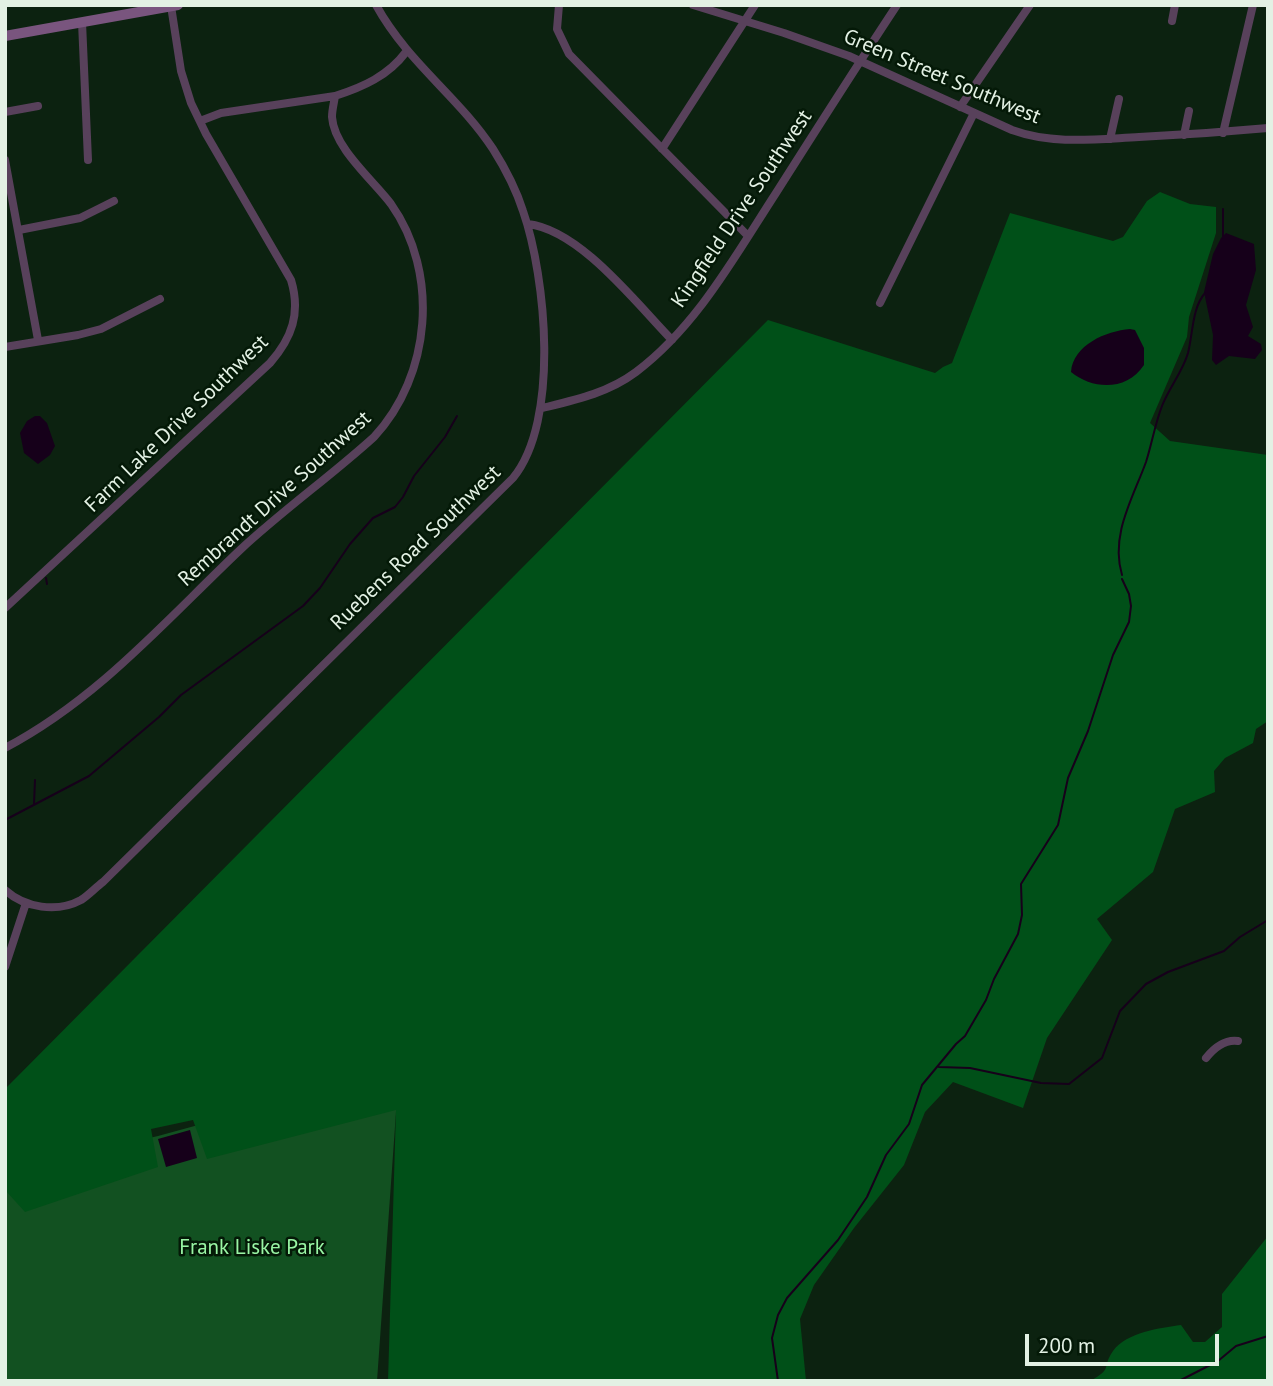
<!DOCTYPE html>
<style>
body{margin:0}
#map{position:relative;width:1273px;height:1386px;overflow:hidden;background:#0c2210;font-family:"PT Sans",sans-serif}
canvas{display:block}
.frame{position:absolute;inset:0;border:7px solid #e3f1e4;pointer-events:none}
.scale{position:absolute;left:1025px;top:1334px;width:194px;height:32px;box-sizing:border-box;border:4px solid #e3f1e4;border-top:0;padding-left:9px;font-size:21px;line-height:24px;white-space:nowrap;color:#e3f1e4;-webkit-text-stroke:5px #041907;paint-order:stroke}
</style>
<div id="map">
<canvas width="1273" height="1386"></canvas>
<div class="frame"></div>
<div class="scale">200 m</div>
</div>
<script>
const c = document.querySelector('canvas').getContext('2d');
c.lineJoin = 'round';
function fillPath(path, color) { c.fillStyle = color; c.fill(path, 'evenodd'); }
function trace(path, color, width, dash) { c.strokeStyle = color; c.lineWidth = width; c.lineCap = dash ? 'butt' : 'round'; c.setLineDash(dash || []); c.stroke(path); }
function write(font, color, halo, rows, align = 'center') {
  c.font = font + ' "PT Sans",sans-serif'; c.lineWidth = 5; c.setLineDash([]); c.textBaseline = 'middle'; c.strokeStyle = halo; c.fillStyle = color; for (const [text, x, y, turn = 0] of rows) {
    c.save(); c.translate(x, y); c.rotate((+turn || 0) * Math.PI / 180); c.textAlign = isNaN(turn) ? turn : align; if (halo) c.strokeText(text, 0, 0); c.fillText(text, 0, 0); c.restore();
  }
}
fillPath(new Path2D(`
 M399 1070 377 1381H5V1168L9 1170 158 1136Z`), '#125121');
fillPath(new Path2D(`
 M1160 192 1190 204 1216 207V233L1189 317 1187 337 1150 423 1170 441 1268 455V721L1256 729 1253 743 1225 758 1214 771 1215 792 1175 809 1153 872 1097 919 1112 940 1047 1038 1023 1108 953 1082 925 1112 904 1165 854 1228 814 1285 800 1319 806 1381H388L396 1110 207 1159 193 1120 151 1129 158 1167 25 1212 5 1190V1089L768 320 935 373 943 367 952 363 1010 213 1113 241 1123 237 1147 201Z
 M1268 1236V1381H1090C1114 1368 1101 1368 1113 1351 1127 1332 1160 1328 1181 1325L1193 1342H1205L1222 1327V1294Z`), '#005018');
fillPath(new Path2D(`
 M1226 233 1254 244 1256 270 1246 305 1253 327 1248 336 1261 344 1262 350 1255 359 1229 356 1216 365 1212 360 1213 335 1204 292 1213 254 1221 238Z
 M1130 329 1135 330 1144 348V365C1127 391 1093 390 1071 372 1073 345 1106 331 1130 329Z
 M35 416H40L47 423 55 446 50 455 38 464 24 453 20 433 27 421Z
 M190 1130 197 1158 166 1167 158 1139Z`), '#16001a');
trace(new Path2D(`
 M1223 209V238
 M1122 575C1110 535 1133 498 1146 462 1152 443 1155 424 1162 406 1169 388 1183 371 1188 353 1193 333 1192 308 1205 293
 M46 578 47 584
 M34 804 35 780
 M5 820 89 776 159 717 181 695 303 606 320 588 350 544 373 518 395 507 403 497 414 476 445 437 457 416
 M939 1067 970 1068 1041 1083 1069 1084 1102 1058 1120 1011 1146 984 1168 972 1224 951 1240 937 1268 920
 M778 1381 772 1338 778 1315 787 1298 838 1240 867 1197 886 1155 909 1124 922 1085 956 1044 965 1036 986 1000 994 979 1018 934 1022 915 1021 884 1058 825 1068 778 1088 731 1113 655 1129 622 1131 606 1129 594 1122 579
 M1179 1381 1218 1361 1236 1346 1268 1336`), '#16001a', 2);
trace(new Path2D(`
 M559 5 557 29 569 54 748 236
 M693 5 784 33 849 56 1012 130C1053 145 1097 139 1139 137 1182 135 1225 132 1268 128
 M1172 21 1175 5
 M82 22 88 160
 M960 107 1030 5
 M5 112 38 106
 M200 121 221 113 335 96C363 87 388 76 406 52
 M1223 133 1253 5
 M1184 135 1189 111
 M1110 139 1119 99
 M662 149 755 5
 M5 160 38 340
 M528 224C580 230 636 303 672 340
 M19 230 80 218 114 201
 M880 303 974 113
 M5 347 78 335 101 329 160 299
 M542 408C575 400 608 393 636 372 697 326 735 256 776 193 816 130 856 67 897 5
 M5 608 270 363C292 338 301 313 291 280L206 134 191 103 181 71 171 6
 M5 748C98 699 165 621 240 550 283 510 331 476 374 437 431 376 440 273 391 204 373 180 334 148 332 117 332 110 334 103 335 96
 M5 890C25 908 57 913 81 900 89 895 96 887 103 882L513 478C560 421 546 277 523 211 516 189 505 168 493 149 458 96 408 63 376 5
 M5 967 26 903
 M1206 1058C1214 1048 1224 1039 1238 1041`), '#58415b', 8);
trace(new Path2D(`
 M5 36 178 5`), '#79557e', 10);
write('21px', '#e3f1e4', '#041907', [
 ["Green Street Southwest",942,77,23],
 ["Kingfield Drive Southwest",742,209,-56],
 ["Farm Lake Drive Southwest",177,424,-44],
 ["Rembrandt Drive Southwest",275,499,-42],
 ["Ruebens Road Southwest",416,548,-44]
]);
write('21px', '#99f5a4', '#041907', [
 ["Frank Liske Park",252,1248]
]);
</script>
